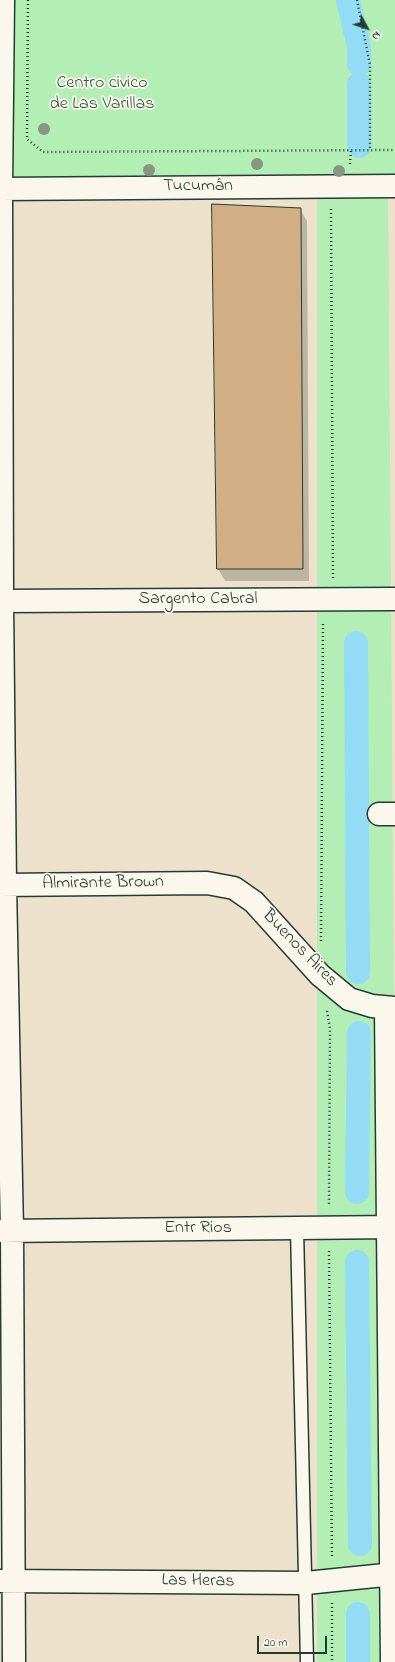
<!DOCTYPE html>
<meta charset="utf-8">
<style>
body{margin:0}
#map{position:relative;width:395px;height:1662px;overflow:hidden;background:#eee1cc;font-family:"Indie Flower",sans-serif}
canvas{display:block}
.north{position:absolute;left:347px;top:8px;width:40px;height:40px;-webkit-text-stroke:3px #fbf7ec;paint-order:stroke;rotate:130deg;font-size:11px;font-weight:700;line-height:16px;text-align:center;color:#1f3d34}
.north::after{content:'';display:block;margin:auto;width:14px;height:18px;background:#1f3d34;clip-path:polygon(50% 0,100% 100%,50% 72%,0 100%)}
.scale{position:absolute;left:257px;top:1636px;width:70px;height:18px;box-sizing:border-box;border:2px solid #1f3d34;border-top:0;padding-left:5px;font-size:12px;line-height:14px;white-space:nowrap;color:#1f3d34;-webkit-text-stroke:3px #fbf7ec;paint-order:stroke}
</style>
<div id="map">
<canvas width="395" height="1662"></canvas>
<div class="north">N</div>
<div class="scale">20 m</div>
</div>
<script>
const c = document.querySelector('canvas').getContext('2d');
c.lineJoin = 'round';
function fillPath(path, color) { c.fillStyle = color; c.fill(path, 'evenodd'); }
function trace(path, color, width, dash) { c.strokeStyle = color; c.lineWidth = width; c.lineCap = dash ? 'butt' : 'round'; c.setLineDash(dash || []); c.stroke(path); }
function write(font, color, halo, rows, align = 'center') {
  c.font = font + ' "Indie Flower",sans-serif'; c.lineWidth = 3.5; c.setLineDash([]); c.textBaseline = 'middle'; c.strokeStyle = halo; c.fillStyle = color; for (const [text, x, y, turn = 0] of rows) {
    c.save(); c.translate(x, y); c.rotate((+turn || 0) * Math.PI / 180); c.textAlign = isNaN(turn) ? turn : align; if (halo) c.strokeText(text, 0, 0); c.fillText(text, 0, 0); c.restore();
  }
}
fillPath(new Path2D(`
 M3 0H395V186L1 189Z
 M317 194H388L395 1105V1662H317Z`), '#b3efb4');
fillPath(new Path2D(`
 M300 209 307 221 309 581H225L218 569Z`), '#0003');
trace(new Path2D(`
 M348 0 359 47V64
 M359 146V84
 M356 643 358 972
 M357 1192 359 1033
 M357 1262 360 1544
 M358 1614V1662`), '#94dbf5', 24);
const building = new Path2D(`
 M212 204 301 208 303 569H217Z`);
fillPath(building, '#d1ae83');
trace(building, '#1f3d34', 1);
const lane = new Path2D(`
 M297 1229 307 1662`);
const street = new Path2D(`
 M3 0 1 189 2 601 5 885 12 1231 14 1662
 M0 189 395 186
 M0 601 395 599
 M379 814H395
 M0 885 207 883 234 888 254 902 320 975 349 999 372 1006 395 1008
 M386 1008 392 1662
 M0 1231 395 1227
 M1 1581 306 1583 395 1574`);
trace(lane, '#1f3d34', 15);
trace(street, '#1f3d34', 25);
trace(new Path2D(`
 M28 0 27 139 43 152 395 150
 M357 0 370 65V150
 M350 164 351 150
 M331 209 333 578
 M321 941 323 622
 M327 1011 330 1028 329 1206
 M329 1251 332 1558
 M332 1603V1662`), '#1f3d34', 2.5, [1, 3]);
trace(lane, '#fbf7ec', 12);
trace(street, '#fbf7ec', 22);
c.fillStyle = '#889683';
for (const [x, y] of [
 [44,129],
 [257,164],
 [149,170],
 [339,171]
]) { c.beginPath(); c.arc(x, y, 6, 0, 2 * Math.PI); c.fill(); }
write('18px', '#355847', '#fbf7ec', [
 ["Centro civico",102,84],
 ["de Las Varillas",102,105]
]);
write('18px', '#1f3d34', '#fbf7ec', [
 ["Tucumán",198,187],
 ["Sargento Cabral",198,600],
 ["Almirante Brown",103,884,-1],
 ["Buenos Aires",299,949,46],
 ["Entr Rios",198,1229],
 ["Las Heras",198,1582,1]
]);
</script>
